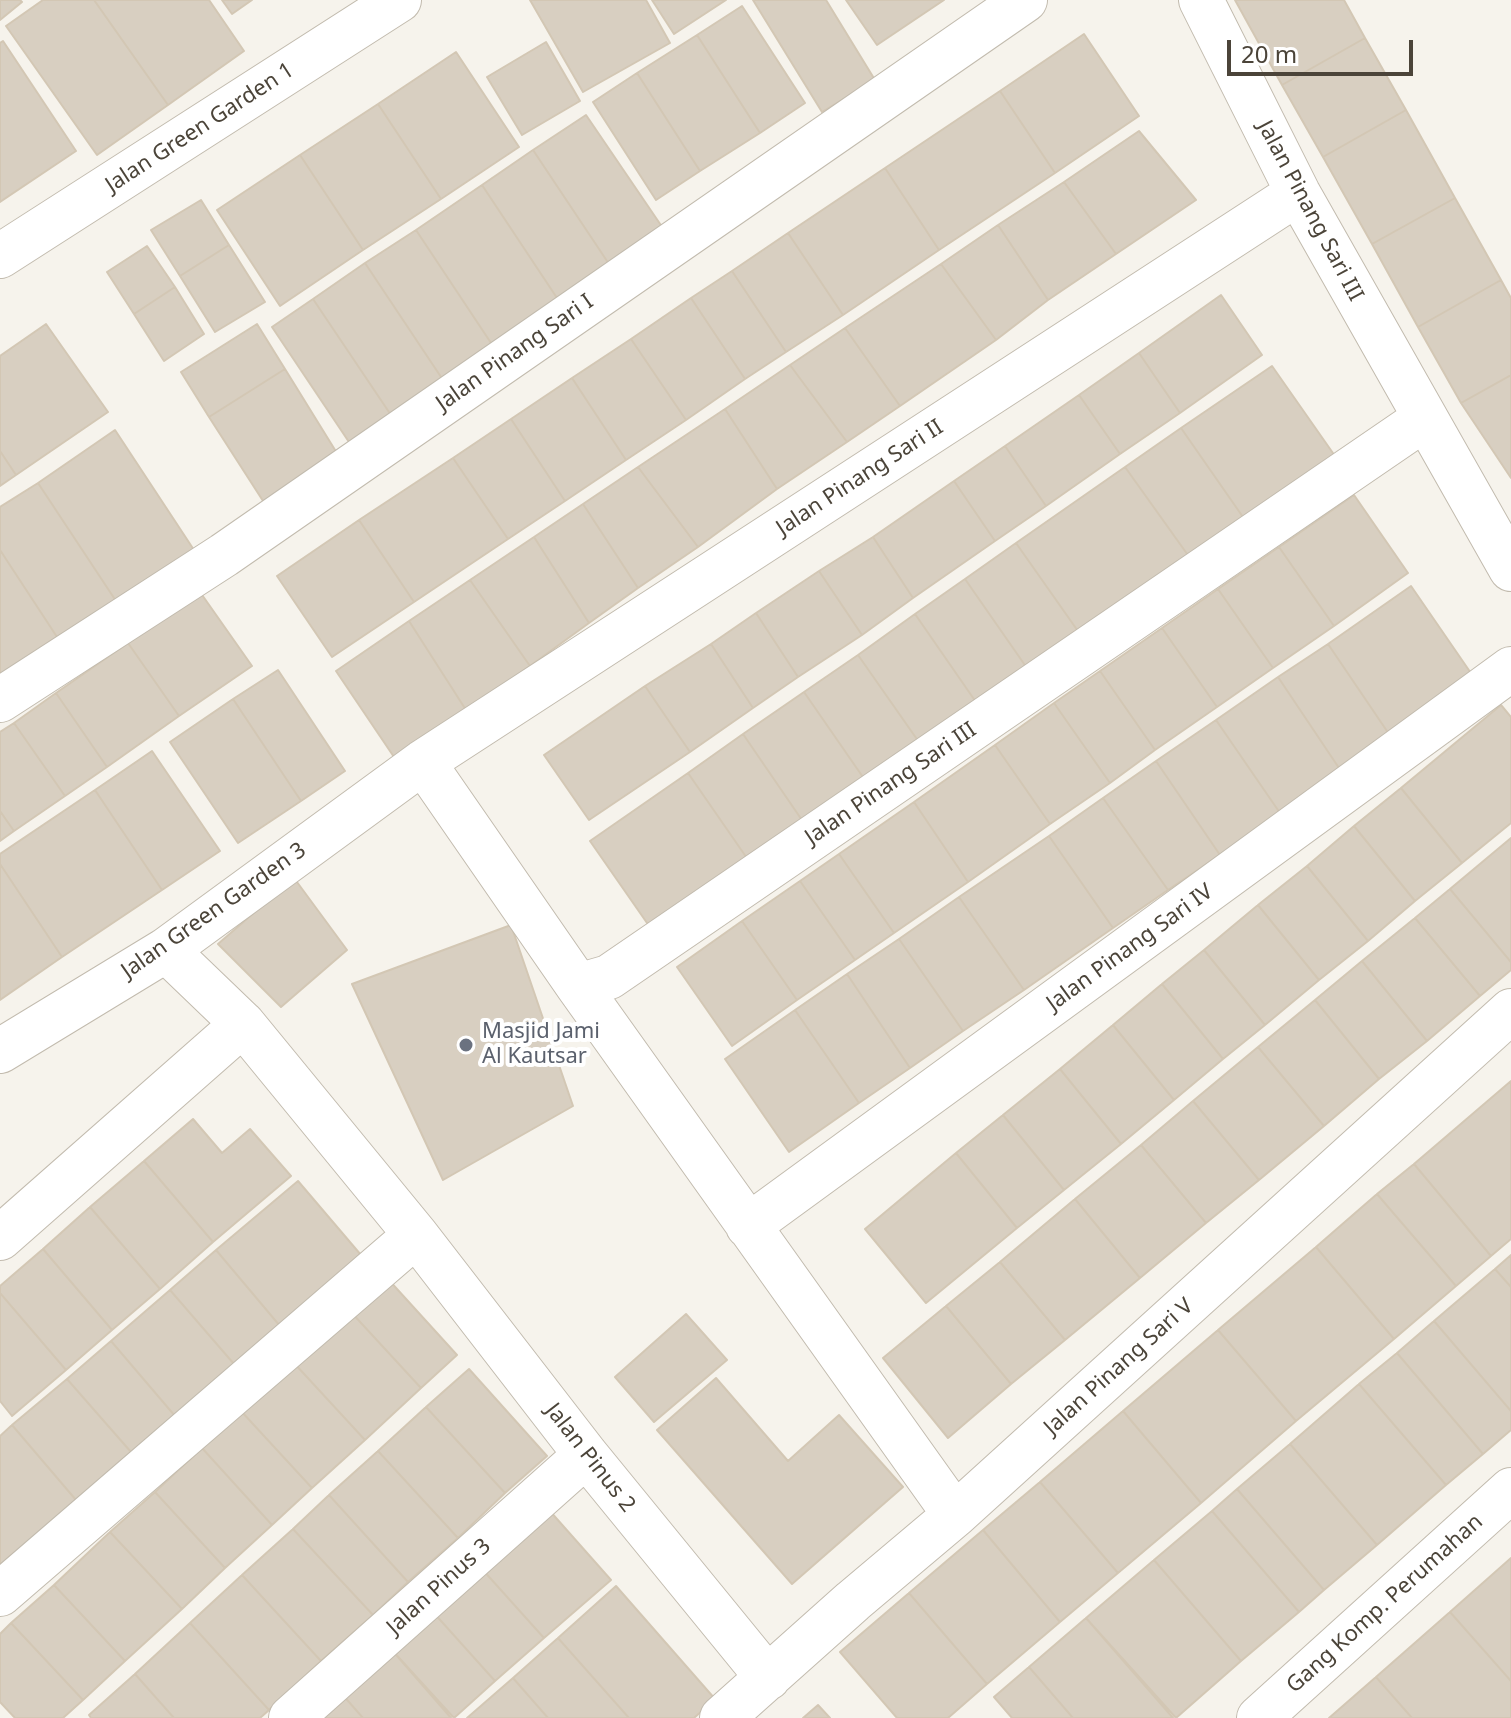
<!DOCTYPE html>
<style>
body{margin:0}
#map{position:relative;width:1511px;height:1718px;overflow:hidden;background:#f6f3ec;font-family:"Noto Sans",sans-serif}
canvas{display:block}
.scale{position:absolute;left:1227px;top:40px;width:186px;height:36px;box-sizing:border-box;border:4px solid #4b4439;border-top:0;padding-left:10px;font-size:24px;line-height:28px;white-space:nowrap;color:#4b4439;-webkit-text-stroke:6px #fff;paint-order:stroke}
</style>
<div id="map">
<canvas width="1511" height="1718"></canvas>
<div class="scale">20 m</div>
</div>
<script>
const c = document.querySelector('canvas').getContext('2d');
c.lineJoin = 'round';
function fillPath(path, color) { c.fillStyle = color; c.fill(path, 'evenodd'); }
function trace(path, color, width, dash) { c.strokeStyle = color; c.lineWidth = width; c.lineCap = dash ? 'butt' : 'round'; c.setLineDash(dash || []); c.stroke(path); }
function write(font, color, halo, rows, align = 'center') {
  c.font = font + ' "Noto Sans",sans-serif'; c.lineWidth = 8; c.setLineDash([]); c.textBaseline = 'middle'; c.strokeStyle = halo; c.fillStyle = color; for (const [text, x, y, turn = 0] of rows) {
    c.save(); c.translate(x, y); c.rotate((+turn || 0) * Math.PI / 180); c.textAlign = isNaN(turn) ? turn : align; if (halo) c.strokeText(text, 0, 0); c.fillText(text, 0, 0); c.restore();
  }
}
const building = new Path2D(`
 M0 0H20L22 2 0 20Z
 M43 0H94L168 105 97 155 6 26Z
 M94 0H209L244 51 168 105Z
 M222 0H252L232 14Z
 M530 0H646L670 43 583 92Z
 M652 0H726L674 34Z
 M753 0H826L875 80 822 112Z
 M846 0H944L877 45Z
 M1235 0H1344L1365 38 1282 85Z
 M742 6 805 103 760 133 697 35Z
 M1084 34 1139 116 1055 173 1000 91Z
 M697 35 760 133 700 171 637 73Z
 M1365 38 1406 110 1323 157 1282 85Z
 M3 41 76 151 0 202V43Z
 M546 42 580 101 522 135 487 77Z
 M456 52 519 147 441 199 378 104Z
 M637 73 700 171 656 200 593 102Z
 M1000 91 1055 173 939 250 885 168Z
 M378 104 441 199 363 250 300 155Z
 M1406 110 1455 198 1372 244 1323 157Z
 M586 115 671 240 617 276 533 150Z
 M1139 131 1196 200 1116 254 1064 182Z
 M533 150 617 276 565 310 482 185Z
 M300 155 363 250 280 306 217 210Z
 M885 168 939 250 843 315 788 233Z
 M1064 182 1116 254 1048 300 998 225Z
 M482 185 565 310 499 355 416 230Z
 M1455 198 1501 280 1418 327 1372 244Z
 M201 200 229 245 180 276 151 230Z
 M998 225 1048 300 996 340 941 264Z
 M416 230 499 355 449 389 365 263Z
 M788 233 843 315 786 352 732 271Z
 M229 245 265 302 215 332 180 276Z
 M147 246 175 287 134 314 107 272Z
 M365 263 449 389 397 424 313 299Z
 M941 264 996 340 900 406 845 328Z
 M732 271 786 352 745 379 691 298Z
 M1501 280 1511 298V375L1461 403 1418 327Z
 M175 287 204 334 164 361 134 314Z
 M1221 295 1262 355 1180 413 1139 353Z
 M691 298 745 379 686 420 631 339Z
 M313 299 397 424 355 451 272 327Z
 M46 324 108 412 16 475 0 451V356Z
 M257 324 285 369 209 417 181 372Z
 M845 328 900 406 847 442 790 365Z
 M631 339 686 420 626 460 572 378Z
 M1139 353 1180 413 1120 454 1079 395Z
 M790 365 847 442 777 489 725 409Z
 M1272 366 1335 456 1245 520 1181 428Z
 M285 369 340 458 265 504 209 417Z
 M1511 375V478L1461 403Z
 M572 378 626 460 565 501 511 419Z
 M1079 395 1120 454 1046 506 1005 446Z
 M725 409 777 489 698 547 638 467Z
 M511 419 565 501 508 539 453 458Z
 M1181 428 1245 520 1190 558 1125 467Z
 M115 430 194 550 116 601 38 483Z
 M1005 446 1046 506 995 541 954 481Z
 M0 451 16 475 0 486Z
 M453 458 508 539 414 602 359 520Z
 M638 467 698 547 638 588 583 504Z
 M1125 467 1190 558 1080 634 1016 543Z
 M954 481 995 541 913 598 873 537Z
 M38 483 116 601 59 640 0 550V507Z
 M1354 495 1408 573 1334 626 1279 547Z
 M583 504 638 588 589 623 534 537Z
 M359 520 414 602 332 657 277 576Z
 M534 537 589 623 530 666 470 580Z
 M873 537 913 598 862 635 819 571Z
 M1016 543 1080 634 1029 671 965 579Z
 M1279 547 1334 626 1273 668 1218 589Z
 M0 550 59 640 0 679Z
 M819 571 862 635 798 677 756 613Z
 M965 579 1029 671 978 705 915 614Z
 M470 580 530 666 466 710 409 621Z
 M1411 586 1475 679 1391 737 1328 644Z
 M1218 589 1273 668 1217 707 1162 628Z
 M200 592 252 666 179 716 128 643Z
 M756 613 798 677 753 708 711 644Z
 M915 614 978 705 921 745 858 655Z
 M409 621 466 710 394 757 336 671Z
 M1162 628 1217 707 1155 750 1100 671Z
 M128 643 179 716 107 767 56 693Z
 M711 644 753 708 690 752 645 686Z
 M1328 644 1391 737 1341 771 1278 677Z
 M858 655 921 745 867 783 804 692Z
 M278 670 345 771 301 801 233 699Z
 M1100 671 1155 750 1110 783 1054 703Z
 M1278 677 1341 771 1280 813 1216 720Z
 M645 686 690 752 589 820 544 755Z
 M804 692 867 783 806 826 743 734Z
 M56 693 107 767 65 796 14 723Z
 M233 699 301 801 238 843 170 742Z
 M1054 703 1110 783 1050 824 995 745Z
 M1501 705 1511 717V823L1462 863 1401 788Z
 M1216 720 1280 813 1220 855 1156 761Z
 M14 723 65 796 14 831 0 811V732Z
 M743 734 806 826 751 864 688 773Z
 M995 745 1050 824 968 882 914 802Z
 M152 751 220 851 162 890 95 790Z
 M1156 761 1220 855 1168 890 1103 798Z
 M688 773 751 864 654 933 590 841Z
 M1401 788 1462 863 1415 901 1354 826Z
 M95 790 162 890 62 957 0 864V854Z
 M1103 798 1168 890 1113 928 1049 836Z
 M914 802 968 882 894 933 839 854Z
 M0 811 14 831 0 841Z
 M1354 826 1415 901 1368 941 1307 866Z
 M1049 836 1113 928 1024 990 959 897Z
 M1511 838V962L1450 889Z
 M839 854 894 933 855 960 800 881Z
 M0 864 62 957 0 1000Z
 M1307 866 1368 941 1319 980 1258 905Z
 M294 878 347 950 281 1007 218 944Z
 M800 881 855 960 797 1000 742 921Z
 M1450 889 1511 962V970L1480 996 1415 918Z
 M959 897 1024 990 963 1031 899 939Z
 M1258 905 1319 980 1265 1025 1204 950Z
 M1415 918 1480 996 1427 1041 1362 961Z
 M742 921 797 1000 732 1046 677 967Z
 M511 925 573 1106 443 1180 352 984Z
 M899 939 963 1031 910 1068 847 974Z
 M1204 950 1265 1025 1223 1059 1162 984Z
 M1362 961 1427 1041 1379 1079 1315 1000Z
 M847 974 910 1068 859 1103 795 1010Z
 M1162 984 1223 1059 1174 1100 1113 1025Z
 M1315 1000 1379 1079 1324 1126 1258 1047Z
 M795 1010 859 1103 789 1152 725 1059Z
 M1113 1025 1174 1100 1121 1144 1060 1069Z
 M1258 1047 1324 1126 1259 1180 1193 1101Z
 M1060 1069 1121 1144 1064 1190 1003 1115Z
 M1511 1081V1239L1491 1256 1414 1164Z
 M1193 1101 1259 1180 1206 1223 1141 1145Z
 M1003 1115 1064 1190 1017 1228 956 1153Z
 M193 1119 222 1153 250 1129 291 1176 213 1242 144 1161Z
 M1141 1145 1206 1223 1140 1278 1075 1199Z
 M956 1153 1017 1228 926 1303 865 1229Z
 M144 1161 213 1242 160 1289 90 1207Z
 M1414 1164 1491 1256 1456 1286 1377 1194Z
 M298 1181 361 1255 280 1326 216 1250Z
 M1377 1194 1456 1286 1394 1339 1316 1247Z
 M1075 1199 1140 1278 1065 1340 1000 1262Z
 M90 1207 160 1289 112 1330 43 1249Z
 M1316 1247 1394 1339 1296 1421 1218 1330Z
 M43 1249 112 1330 66 1370 0 1293V1286Z
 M216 1250 280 1326 234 1364 170 1290Z
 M1511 1255V1287L1495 1269Z
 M1000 1262 1065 1340 1011 1384 946 1306Z
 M1495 1269 1511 1287V1411L1434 1321Z
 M387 1278 457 1355 421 1388 350 1311Z
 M170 1290 234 1364 175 1416 111 1341Z
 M0 1293 66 1370 12 1416 0 1401Z
 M946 1306 1011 1384 948 1438 883 1358Z
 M350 1311 421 1388 365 1440 294 1363Z
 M686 1314 727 1360 654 1422 615 1377Z
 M1434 1321 1511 1411V1430L1483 1454 1397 1353Z
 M1218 1330 1296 1421 1201 1503 1123 1411Z
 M111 1341 175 1416 131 1452 67 1379Z
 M1397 1353 1483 1454 1446 1485 1359 1384Z
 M294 1363 365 1440 312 1488 241 1411Z
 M469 1369 547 1456 505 1493 426 1407Z
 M716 1378 788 1461 839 1415 903 1487 792 1584 657 1430Z
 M67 1379 131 1452 76 1500 12 1425Z
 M1359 1384 1446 1485 1377 1545 1290 1444Z
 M426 1407 505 1493 458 1538 378 1451Z
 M241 1411 312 1488 272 1525 202 1448Z
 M1123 1411 1201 1503 1118 1573 1040 1482Z
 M12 1425 76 1500 0 1565V1436Z
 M1290 1444 1377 1545 1324 1590 1237 1489Z
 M202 1448 272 1525 225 1568 155 1492Z
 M378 1451 458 1538 408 1582 329 1495Z
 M1040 1482 1118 1573 1060 1622 983 1530Z
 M1237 1489 1324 1590 1299 1612 1212 1511Z
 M155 1492 225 1568 182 1609 110 1532Z
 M329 1495 408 1582 373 1615 293 1529Z
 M549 1510 611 1580 544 1638 482 1569Z
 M1212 1511 1299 1612 1241 1661 1154 1560Z
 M293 1529 373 1615 321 1661 242 1575Z
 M983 1530 1060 1622 987 1684 909 1593Z
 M110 1532 182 1609 125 1661 54 1585Z
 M1511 1558V1681L1450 1612Z
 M1154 1560 1241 1661 1176 1718 1086 1618Z
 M482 1569 544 1638 495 1681 433 1612Z
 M242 1575 321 1661 269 1710 190 1623Z
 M54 1585 125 1661 83 1700 11 1623Z
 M616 1586 715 1699 694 1718H629L558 1638Z
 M909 1593 987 1684 948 1718H897L840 1652Z
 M433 1612 495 1681 454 1718 391 1649Z
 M1450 1612 1511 1681V1718H1412L1376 1677Z
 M1086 1618 1173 1718H1073L1029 1667Z
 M11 1623 83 1700 63 1718H15L0 1702V1634Z
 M190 1623 269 1710 260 1718H174L135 1674Z
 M558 1638 629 1718H548L513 1678Z
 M391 1649 451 1718H363L341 1693Z
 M1029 1667 1073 1718H1012L994 1697Z
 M135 1674 174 1718H91L89 1715Z
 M1376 1677 1412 1718H1329Z
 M513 1678 548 1718H467Z
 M341 1693 363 1718H313Z
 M818 1705 830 1718H803Z`);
fillPath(building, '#d8cfc1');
trace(building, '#d3c7b4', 2);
const street = new Path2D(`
 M1201 0 1298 193 1511 569
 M0 256 399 0
 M0 700 224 555 1025 0
 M423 762 578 986 609 977 1424 419
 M166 950 243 1024 416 1235 586 1455 768 1678
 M578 986 955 1515
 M0 1051 166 950 423 762 1298 193
 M748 1226 1511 669
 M0 1238 243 1024
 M0 1594 416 1235
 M291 1718 586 1455
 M722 1718 853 1601 955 1515 1511 1011
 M1259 1718 1511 1490`);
trace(street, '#c2bbae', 46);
trace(street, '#fff', 44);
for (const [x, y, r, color] of [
 [466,1045,8,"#6b7280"]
]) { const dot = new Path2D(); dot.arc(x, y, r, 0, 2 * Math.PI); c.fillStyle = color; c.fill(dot); trace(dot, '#fff', 3); }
write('22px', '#4b4439', '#fff', [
 ["Jalan Green Garden 1",200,128,-33],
 ["Jalan Pinang Sari III",1310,211,62],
 ["Jalan Pinang Sari I",515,353,-35],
 ["Jalan Pinang Sari II",860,478,-33],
 ["Jalan Pinang Sari III",891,784,-34],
 ["Jalan Green Garden 3",214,911,-35],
 ["Jalan Pinang Sari IV",1130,948,-36],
 ["Jalan Pinang Sari V",1119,1367,-42],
 ["Jalan Pinus 2",590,1458,52],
 ["Jalan Pinus 3",439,1587,-42],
 ["Gang Komp. Perumahan",1385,1604,-42]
]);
write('22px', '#5b616d', '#fff', [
 ["Masjid Jami",482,1032],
 ["Al Kautsar",482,1057]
], 'left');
</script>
